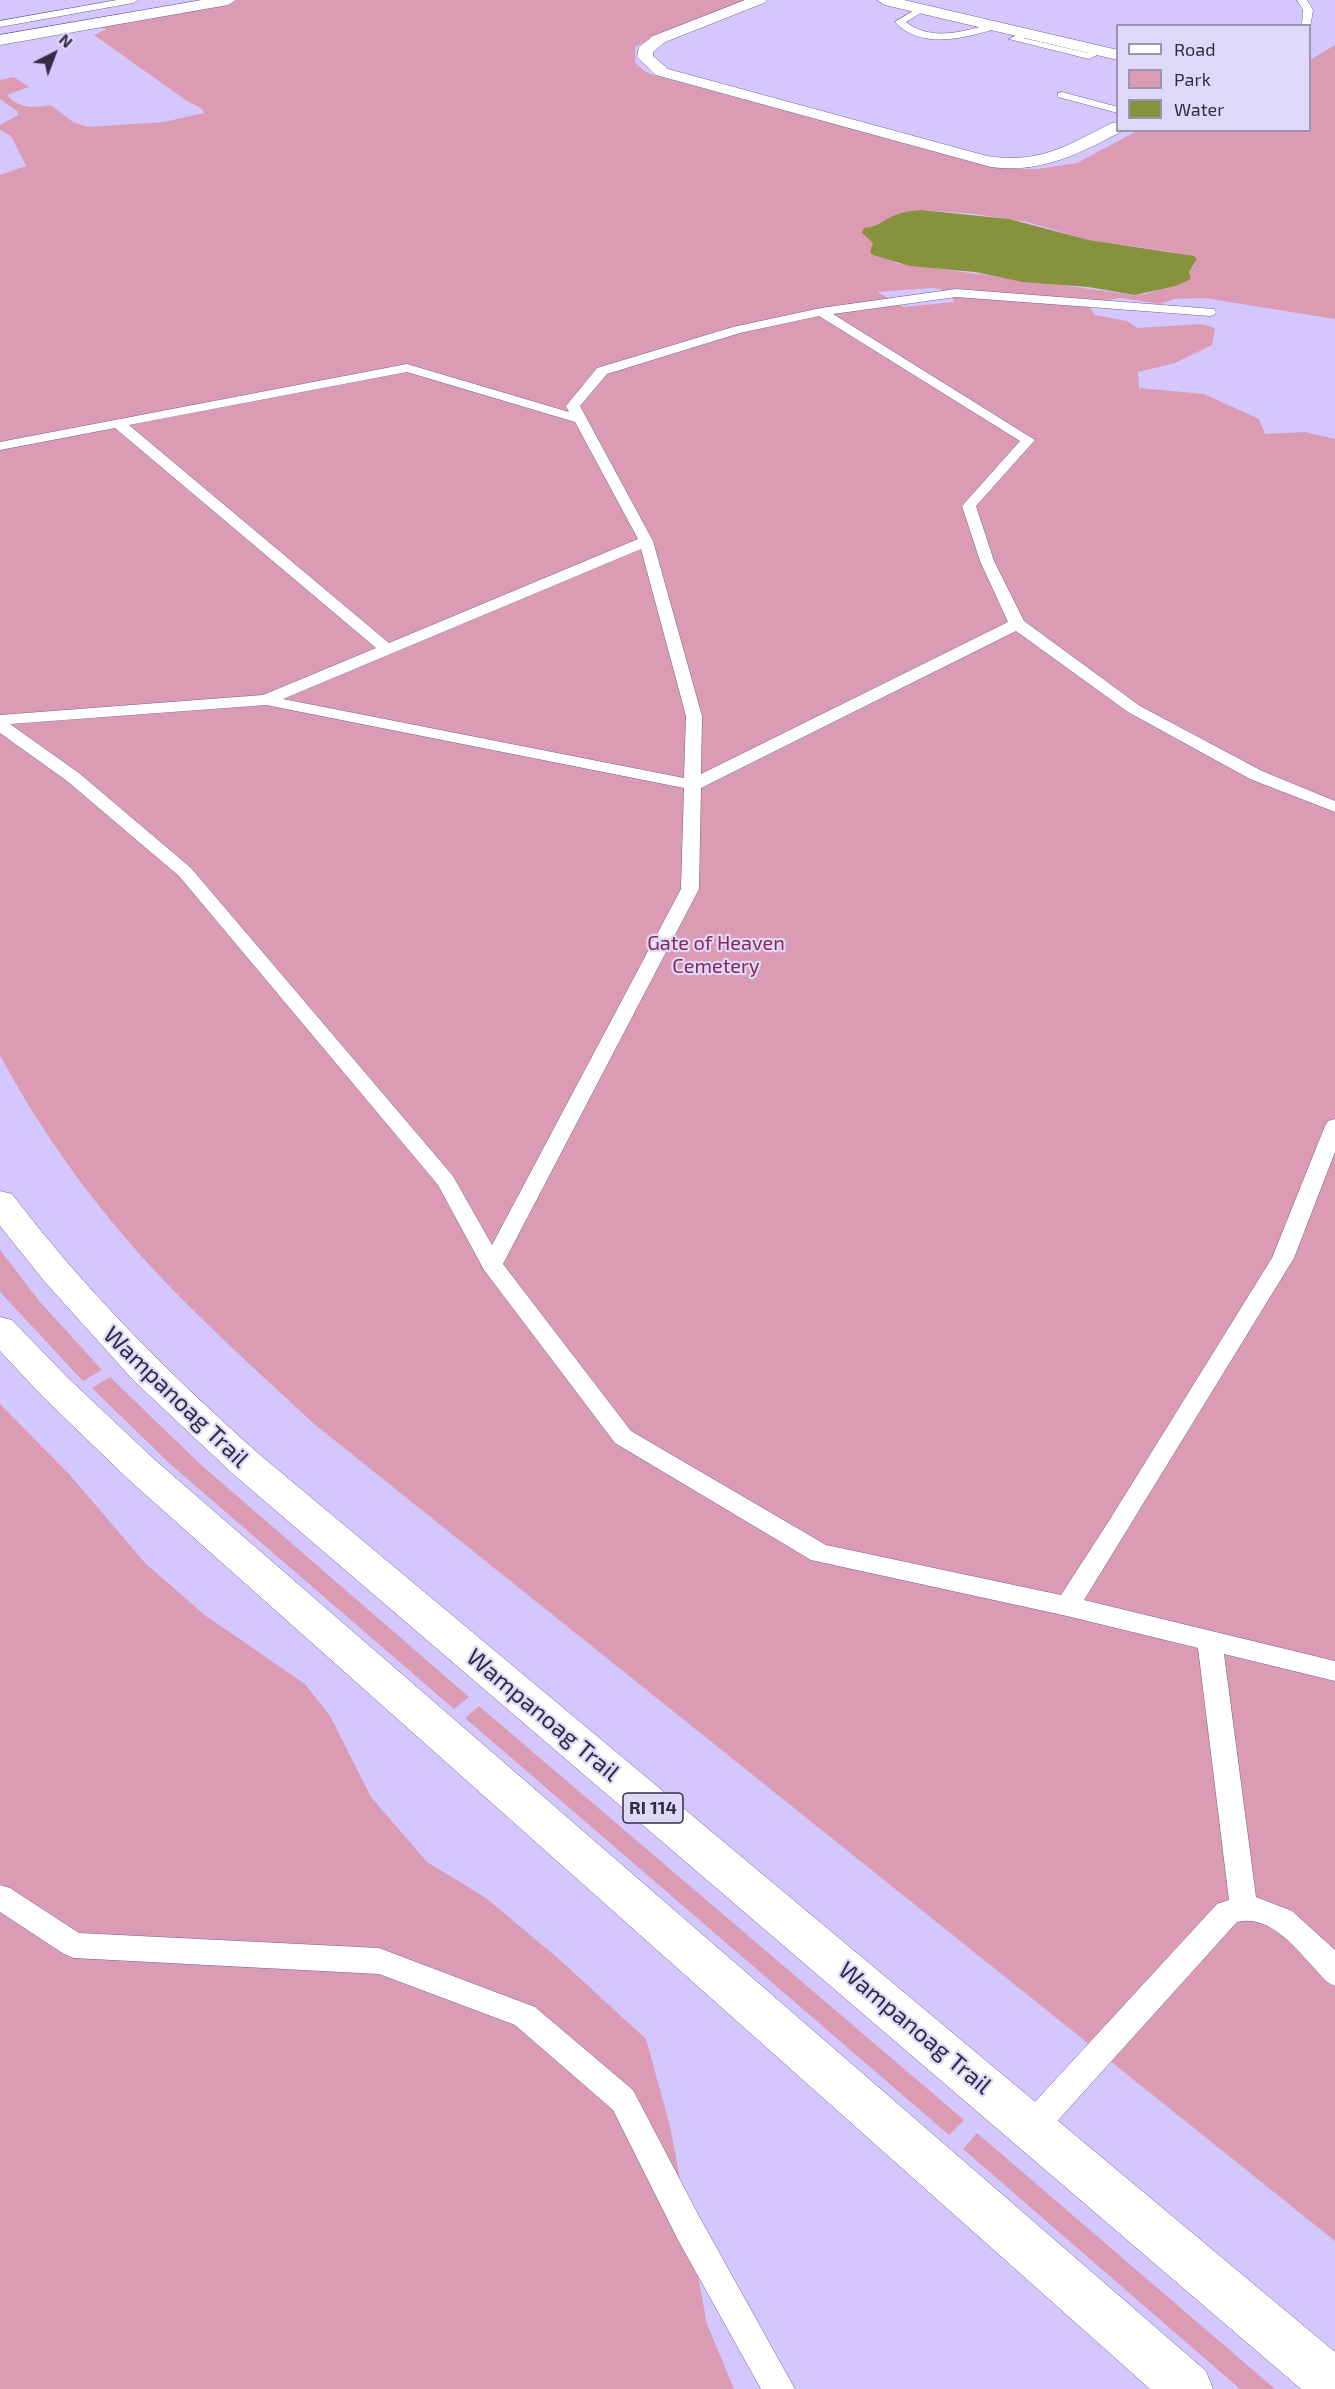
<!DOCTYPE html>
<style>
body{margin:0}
#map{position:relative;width:1335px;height:2389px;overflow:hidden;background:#d4c7fd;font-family:"Exo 2",sans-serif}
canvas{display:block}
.legend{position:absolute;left:1116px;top:24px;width:195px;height:108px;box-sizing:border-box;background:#dfd8f8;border:2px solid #9a94af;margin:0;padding:8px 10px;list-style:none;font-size:18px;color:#322d42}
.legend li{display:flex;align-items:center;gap:12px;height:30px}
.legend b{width:30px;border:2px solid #9a94af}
.north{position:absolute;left:24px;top:24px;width:60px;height:60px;-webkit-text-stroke:4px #dfd8f8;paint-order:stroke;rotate:42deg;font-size:16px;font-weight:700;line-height:24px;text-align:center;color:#322d42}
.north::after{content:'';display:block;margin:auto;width:21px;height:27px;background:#322d42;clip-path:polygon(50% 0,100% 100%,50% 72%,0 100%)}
</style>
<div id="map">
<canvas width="1335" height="2389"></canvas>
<ul class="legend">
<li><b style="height:8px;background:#fff"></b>Road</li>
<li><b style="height:16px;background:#db9cb3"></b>Park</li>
<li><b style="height:16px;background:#87923c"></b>Water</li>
</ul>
<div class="north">N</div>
</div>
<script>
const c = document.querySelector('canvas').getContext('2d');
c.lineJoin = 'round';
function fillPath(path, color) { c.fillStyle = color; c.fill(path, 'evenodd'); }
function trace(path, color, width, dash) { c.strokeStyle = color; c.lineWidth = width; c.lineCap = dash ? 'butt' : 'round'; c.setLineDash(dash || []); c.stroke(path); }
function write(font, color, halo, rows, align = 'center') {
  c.font = font + ' "Exo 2",sans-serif'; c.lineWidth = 4.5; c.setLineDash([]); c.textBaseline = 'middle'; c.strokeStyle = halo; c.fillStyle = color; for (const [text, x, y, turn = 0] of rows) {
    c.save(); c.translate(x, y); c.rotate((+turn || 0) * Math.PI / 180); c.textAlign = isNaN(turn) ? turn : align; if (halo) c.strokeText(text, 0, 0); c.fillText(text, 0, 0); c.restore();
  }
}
fillPath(new Path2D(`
 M226 0H748L649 38V40L635 47V62L644 71 657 76 931 150 1011 169H1037L1077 163 1137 131 1310 130V60L1335 45V319L1204 298 1174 299 1160 304 1121 298 1087 303 1095 315 1127 321 1137 328 1202 324 1215 328 1212 345 1175 363 1138 372 1139 388 1204 394 1259 419 1265 434 1305 432 1335 439V2241L313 1423C274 1386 234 1351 196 1313 119 1238 50 1150 0 1055V175L26 166 11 136 0 130V125L18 115 17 111 0 99V80L14 77 29 87 7 95C18 109 35 108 51 105L73 122 88 127 164 122 204 113 201 108 187 101 94 35 107 29 96 27ZM921 210 975 214 1027 222 1089 240 1172 252 1196 262 1189 272 1191 279 1145 294 1135 295 896 263 862 233 880 226 890 218ZM932 288C944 289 950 291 954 302L904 307 877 292Z
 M0 1250 40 1302 102 1370 83 1381 0 1292Z
 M110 1377 199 1463 469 1697 454 1709 170 1464 92 1388Z
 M0 1404 69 1474 146 1564 206 1616 305 1684 330 1716 371 1797 427 1862 486 1898 560 1960 646 2039 670 2126 707 2324 734 2389H0Z
 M479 1706 964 2120 949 2135 465 1718Z
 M977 2133 1275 2389H1240L963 2149Z`), '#db9cb3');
fillPath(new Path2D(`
 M921 210 1009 219 1089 240 1194 256 1197 259 1189 272 1191 279 1175 286 1135 295 1088 287 1023 282 975 272 910 266 873 255 870 252 873 243 862 233 864 228C880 226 879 223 891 217 901 212 911 211 921 210Z`), '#87923c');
const lane = new Path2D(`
 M117 0H138L133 3 0 27V21Z
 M1297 0H1307L1313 10 1310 28V26H1302L1303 10Z
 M921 6 926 9 924 11 906 22C933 43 966 30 995 23L1000 26C994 30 985 32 977 34 950 41 916 45 895 22Z
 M1026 30 1031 33 1023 38 1088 53 1100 48 1105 51 1089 59 1009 39Z
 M1062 92 1118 107V113L1058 97V93Z
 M956 289 1214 309 1216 312 1214 315 1210 316 956 297 833 314 1035 440 976 506 994 561 1024 621 1140 706 1262 771 1335 801V812L1250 779 1128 712 1016 631 701 788 699 889 503 1264 631 1431 826 1545 1061 1595 1107 1524 1272 1258 1325 1126 1328 1121 1335 1119V1152L1294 1258 1084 1600 1335 1661V1681L1224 1654 1256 1897 1292 1911 1335 1950V1986C1325 1982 1322 1976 1314 1968 1295 1947 1269 1914 1237 1922L1043 2137 1032 2141 1021 2137 1017 2127 1021 2117 1217 1904 1229 1900 1198 1648 1067 1616 811 1560 615 1443 484 1270 438 1185 179 876 67 781 0 733V715L263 695 376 648 115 428 0 450V442L407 364 569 412 566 406 597 368 733 327 821 308ZM819 316 1020 441 962 506 980 561 1008 622 701 774 702 716 653 541 580 406 607 374 740 333ZM407 372 575 422 638 539 389 643 129 425ZM641 549 686 716 684 778 283 699ZM266 705 684 788 681 889 492 1245 453 1176 191 868 79 773 10 724Z
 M0 1885 10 1888 79 1933 379 1948 535 2007 633 2090 700 2218 795 2389H761L678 2240 613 2110 515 2025 379 1974 74 1958 64 1954 0 1912Z`);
const street = new Path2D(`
 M202 0H236L228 5 0 45V35Z
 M745 0H767L764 3 665 42 653 52V56L668 69 987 156C1040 164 1066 146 1112 123L1118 122V130H1124C1081 153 1041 174 991 167L656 75 637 57 639 47 653 36Z
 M877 0H904L1118 50V60L885 5Z`);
const primary = new Path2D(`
 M0 1191 12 1194C85 1290 169 1374 259 1454L1335 2352V2389H1301L233 1474 134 1381 44 1281 0 1226Z`);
const highway = new Path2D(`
 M0 1317 12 1320 68 1378 155 1460 1206 2371 1213 2389H1150L129 1480 42 1396 0 1351Z`);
trace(lane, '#6e6191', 1);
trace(street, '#6e6191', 1);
trace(primary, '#6e6191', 1);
trace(highway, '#6e6191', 1);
fillPath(lane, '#fff');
fillPath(street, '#fff');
fillPath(primary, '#fff');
fillPath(highway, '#fff');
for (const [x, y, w] of [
 [653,1808,60]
]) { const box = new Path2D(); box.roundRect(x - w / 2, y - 15, w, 30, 4.5); c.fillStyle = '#dfd8f8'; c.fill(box); trace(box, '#322d42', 1.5); }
write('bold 18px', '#322d42', null, [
 ["RI 114",653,1808]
]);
write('20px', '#8a2756', '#dfd8f8', [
 ["Gate of Heaven",716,943],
 ["Cemetery",716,966]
]);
write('24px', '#322d42', '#dfd8f8', [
 ["Wampanoag Trail",176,1397,44],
 ["Wampanoag Trail",543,1715,40],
 ["Wampanoag Trail",915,2028,40]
]);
</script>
